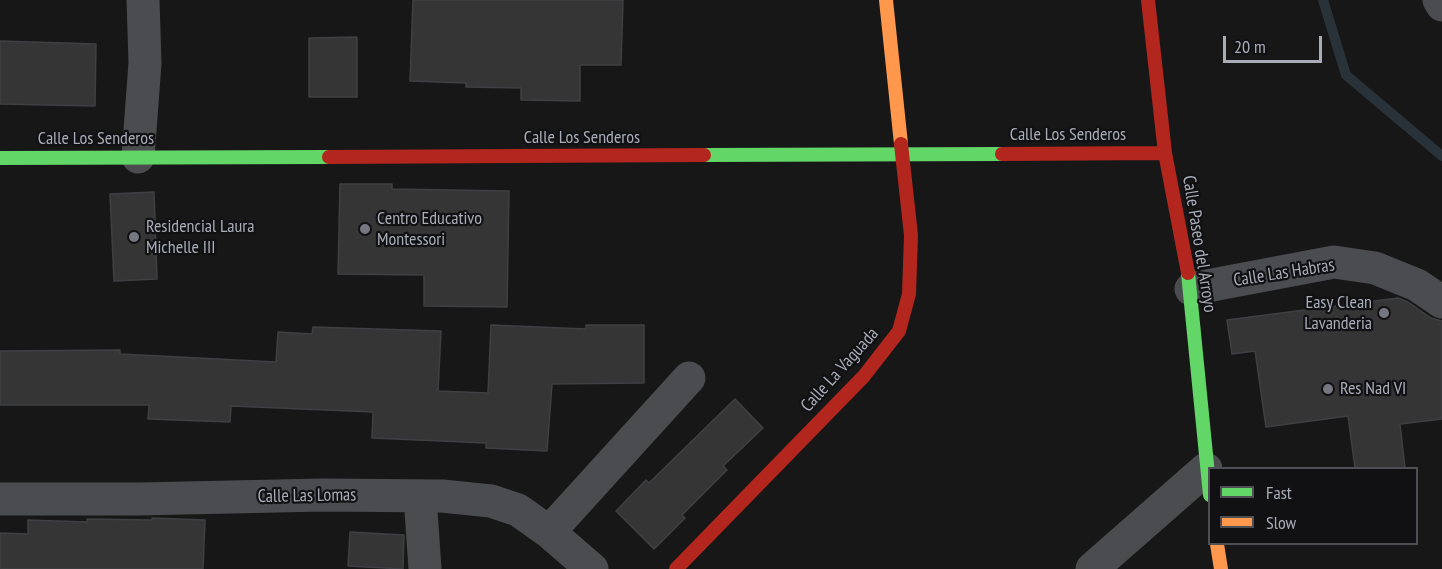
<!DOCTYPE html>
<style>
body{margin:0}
#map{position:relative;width:1442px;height:569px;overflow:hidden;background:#171717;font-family:"PT Sans Narrow",sans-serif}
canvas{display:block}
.legend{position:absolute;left:1208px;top:467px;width:210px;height:78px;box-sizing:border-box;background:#111113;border:2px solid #4d4f55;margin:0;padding:8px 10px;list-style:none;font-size:18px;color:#a8adb8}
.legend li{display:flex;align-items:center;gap:12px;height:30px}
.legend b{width:30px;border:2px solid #4d4f55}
.scale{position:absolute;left:1223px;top:36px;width:99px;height:27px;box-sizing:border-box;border:3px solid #a8adb8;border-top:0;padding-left:8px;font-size:18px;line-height:21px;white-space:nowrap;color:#a8adb8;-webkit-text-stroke:4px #111113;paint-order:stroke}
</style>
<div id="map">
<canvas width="1442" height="569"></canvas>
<ul class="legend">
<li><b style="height:8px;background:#63d668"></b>Fast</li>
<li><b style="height:8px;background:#ff974d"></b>Slow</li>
</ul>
<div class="scale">20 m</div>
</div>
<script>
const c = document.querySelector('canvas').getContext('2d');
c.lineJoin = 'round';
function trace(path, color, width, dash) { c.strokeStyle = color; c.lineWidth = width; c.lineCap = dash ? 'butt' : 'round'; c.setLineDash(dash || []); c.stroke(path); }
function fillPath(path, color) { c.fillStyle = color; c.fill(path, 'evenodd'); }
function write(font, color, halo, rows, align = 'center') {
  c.font = font + ' "PT Sans Narrow",sans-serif'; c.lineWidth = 4.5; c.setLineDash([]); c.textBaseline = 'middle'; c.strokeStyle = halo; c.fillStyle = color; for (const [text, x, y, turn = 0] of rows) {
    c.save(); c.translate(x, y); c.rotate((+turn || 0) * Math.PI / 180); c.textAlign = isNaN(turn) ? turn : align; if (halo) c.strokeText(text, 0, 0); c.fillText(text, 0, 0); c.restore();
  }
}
trace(new Path2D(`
 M1323 0 1346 75 1442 156`), '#2a3239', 10);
const building = new Path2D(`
 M413 0H623L621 65H580V101L521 100V88L466 87V83L410 81Z
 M357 37V97H309V38Z
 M0 41 96 44 95 106 0 104Z
 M340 184H392V189L509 191 507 307 424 306V275L338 274Z
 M154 192 157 279 114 281 110 194Z
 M1398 298 1408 302 1431 318 1442 321V419L1400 424 1405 468H1355L1348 416 1266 427 1255 351 1232 354 1227 320Z
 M491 325 586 329V325H644V383L552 384 547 451 486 448V443L372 438 373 412 231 406 230 422 148 419 149 405H0V351L120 350V354L276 362 278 332 312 334 313 327 441 331 438 391 488 393Z
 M735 399 763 428 723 466 727 470 682 515 685 518 654 549 616 511 646 480 649 483Z
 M152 518 205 520 203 569H0V533L28 534V520L87 522V519L152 520Z
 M350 532 404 535 403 569 348 566Z`);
fillPath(building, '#353536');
trace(building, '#3f4043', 1.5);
trace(new Path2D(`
 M1439 0 1442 5
 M138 157 145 63 143 0
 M1191 289 1334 262 1375 268 1417 285 1442 302
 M420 496 425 569
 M0 499H139L323 495 442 496 491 501 518 510 549 532 592 569
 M549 532 689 378
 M1092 569 1206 469`), '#4b4c50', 33);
trace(new Path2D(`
 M704 155 1002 154
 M0 158 329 157
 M1188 273 1210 495`), '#63d668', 14);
trace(new Path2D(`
 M886 0 901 144
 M1217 544 1221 569`), '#ff974d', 14);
trace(new Path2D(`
 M1148 0 1165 153 1188 273
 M1002 154 1165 153
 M329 157 704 155
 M676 569 864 376 899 331 909 294 911 235 901 144`), '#b3261e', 14);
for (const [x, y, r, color] of [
 [365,229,6,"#757880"],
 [134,237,6,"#757880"],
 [1384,313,6,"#757880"],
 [1328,389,6,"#757880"]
]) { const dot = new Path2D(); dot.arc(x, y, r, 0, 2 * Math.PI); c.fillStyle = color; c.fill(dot); trace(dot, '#111113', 2); }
write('18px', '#a8adb8', '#111113', [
 ["Calle Los Senderos",1068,135],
 ["Calle Los Senderos",582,138],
 ["Calle Los Senderos",96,139],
 ["Calle Paseo del Arroyo",1199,244,81],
 ["Calle Las Habras",1284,273,-9],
 ["Calle La Vaguada",840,370,-48],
 ["Calle Las Lomas",307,496,-1]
]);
write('18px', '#a8adb8', '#111113', [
 ["Centro Educativo",377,219],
 ["Montessori",377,240],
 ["Residencial Laura",146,227],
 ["Michelle III",146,248],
 ["Easy Clean",1372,303,"right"],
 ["Lavanderia",1372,324,"right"],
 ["Res Nad VI",1340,389]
], 'left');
</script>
